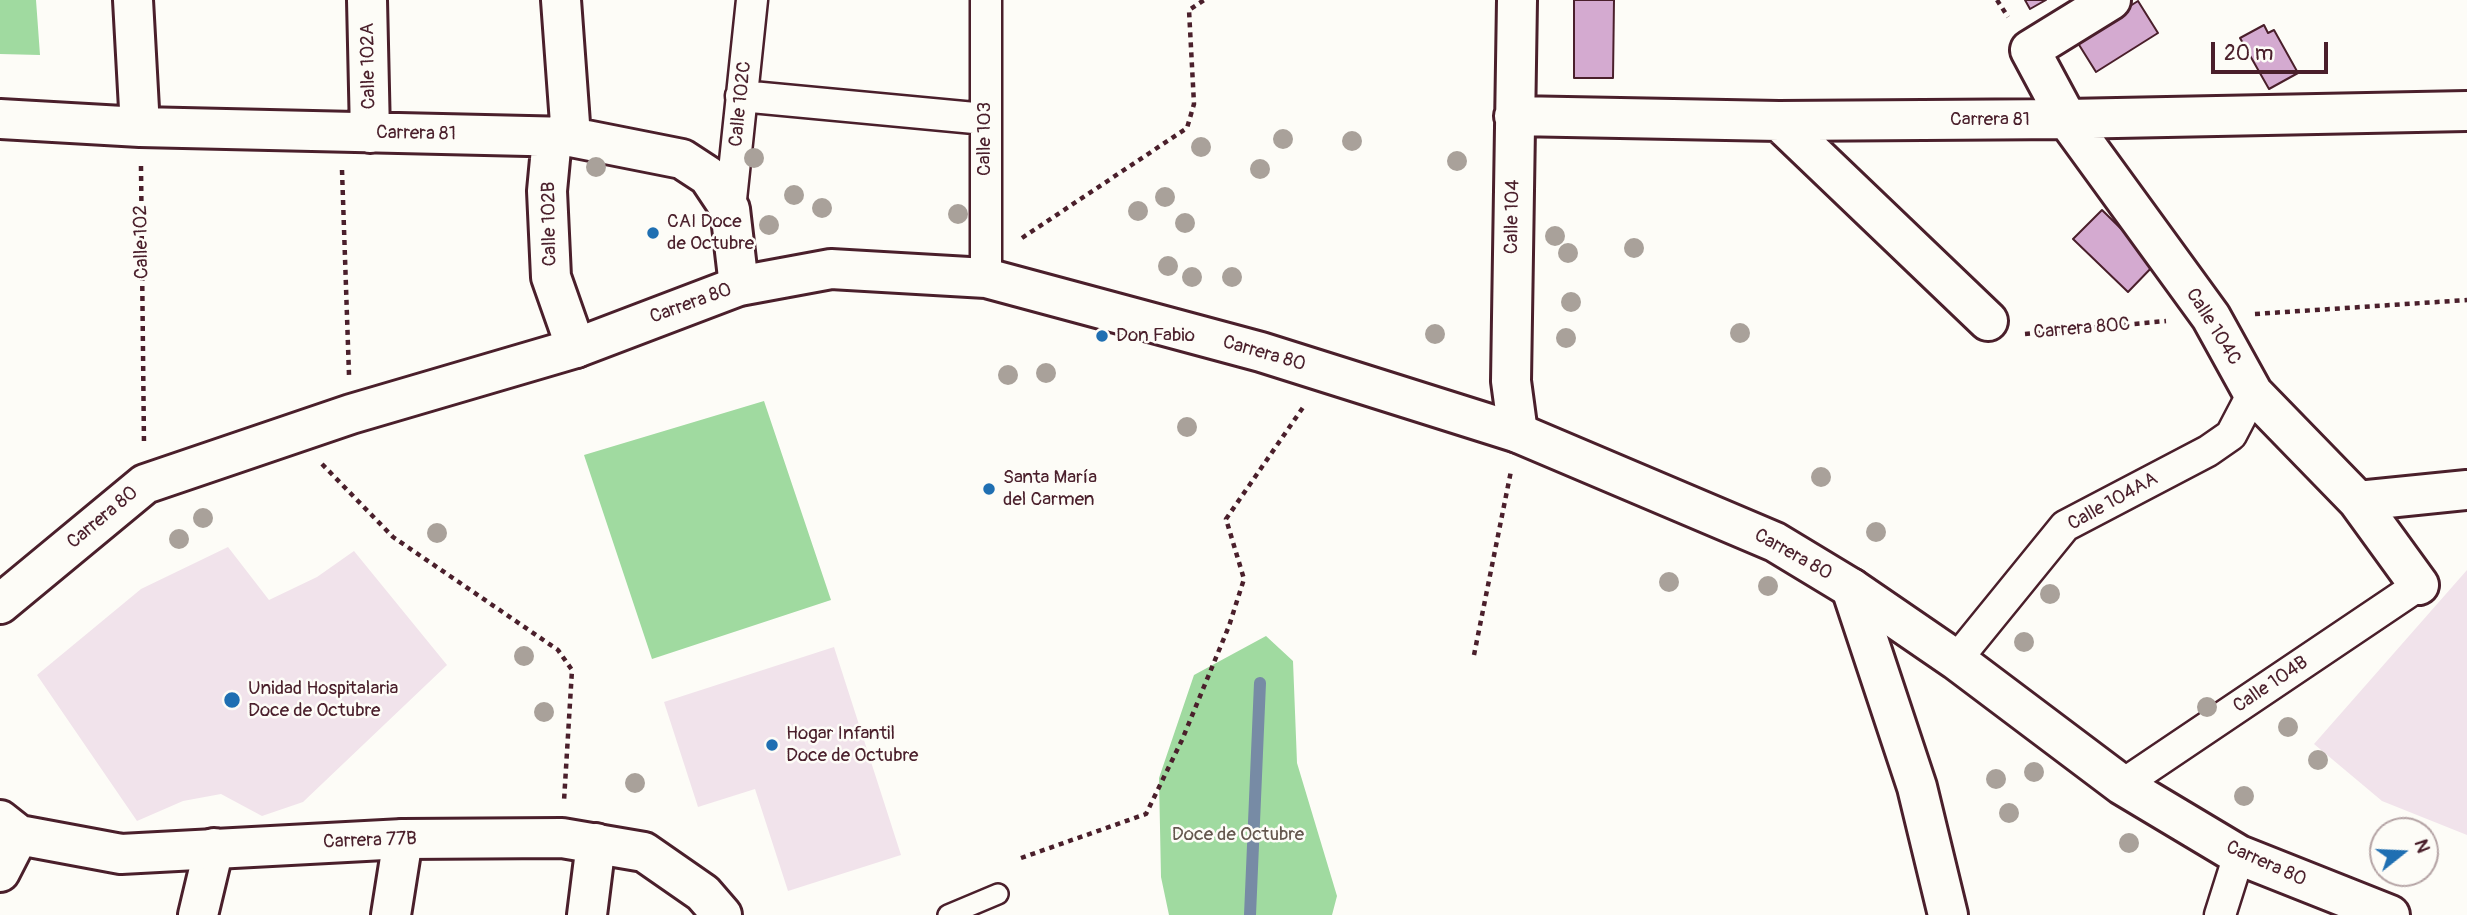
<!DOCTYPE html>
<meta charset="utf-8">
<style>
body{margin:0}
#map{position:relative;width:2467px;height:915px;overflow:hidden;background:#fdfcf7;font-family:Pangolin,sans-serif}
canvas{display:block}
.north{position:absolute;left:2369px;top:817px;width:70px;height:70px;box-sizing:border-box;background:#fdfcf7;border:2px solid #b5a4a5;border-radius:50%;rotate:72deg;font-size:19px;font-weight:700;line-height:28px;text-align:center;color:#4a1f2b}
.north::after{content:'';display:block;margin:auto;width:24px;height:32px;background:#1f6fb2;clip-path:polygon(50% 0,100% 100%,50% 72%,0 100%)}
.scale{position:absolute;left:2211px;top:42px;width:117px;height:32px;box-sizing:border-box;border:4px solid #4a1f2b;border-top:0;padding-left:9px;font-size:21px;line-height:24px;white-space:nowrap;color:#4a1f2b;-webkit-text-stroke:5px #fdfcf7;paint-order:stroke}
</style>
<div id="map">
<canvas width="2467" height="915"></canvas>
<div class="north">N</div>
<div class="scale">20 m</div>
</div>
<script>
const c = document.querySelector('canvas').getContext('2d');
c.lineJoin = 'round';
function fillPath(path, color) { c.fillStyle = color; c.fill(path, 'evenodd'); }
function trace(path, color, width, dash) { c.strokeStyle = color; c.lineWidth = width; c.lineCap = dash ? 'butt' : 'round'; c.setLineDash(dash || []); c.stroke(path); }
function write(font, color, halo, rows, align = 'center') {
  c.font = font + ' Pangolin,sans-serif'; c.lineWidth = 5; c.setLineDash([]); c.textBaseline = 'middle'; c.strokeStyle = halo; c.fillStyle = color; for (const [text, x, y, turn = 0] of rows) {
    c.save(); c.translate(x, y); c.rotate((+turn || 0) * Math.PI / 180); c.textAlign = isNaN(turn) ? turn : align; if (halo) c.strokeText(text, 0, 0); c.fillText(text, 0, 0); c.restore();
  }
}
fillPath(new Path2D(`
 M228 547 269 600 317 577 354 551 447 665 303 802 262 816 221 794 183 801 137 821 37 675 141 589Z
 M2467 570V835L2382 801 2314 744Z
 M834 647 901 855 788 891 755 789 698 807 664 702Z`), '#f1e3eb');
fillPath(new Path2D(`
 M0 0H36L40 55 0 54Z
 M764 401 831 600 652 659 584 455Z
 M1266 636 1293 661 1297 763 1337 896 1332 915H1169L1161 877 1159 778 1194 675Z`), '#a0daa0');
trace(new Path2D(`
 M1250 915 1260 683`), '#778ba5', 12);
const building = new Path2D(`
 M1574 0H1614L1613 78H1574Z
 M2025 0H2046L2030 9Z
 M2138 1 2158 33 2096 72 2076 40Z
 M2264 25 2268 33 2274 30 2298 73 2269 89 2240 38Z
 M2102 210 2156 263 2128 292 2073 239Z`);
fillPath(building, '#d4aad0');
trace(building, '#4a1f2b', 2);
const service = new Path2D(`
 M948 915 998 894`);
const pedestrian = new Path2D(`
 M741 96 985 119
 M730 209 752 0
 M986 278V0
 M1956 660 2065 526 2208 451 2231 435 2253 393
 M2122 785 2419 585
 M2220 915 2239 855`);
const minor = new Path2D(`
 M133 0 140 127
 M367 0 370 133
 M561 0 571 137
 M1517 0 1511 381 1518 433
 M2111 0 2030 50 2067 119 2211 317 2253 393 2358 501 2419 585
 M1514 116 1779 121 2067 119 2467 111
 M0 119 140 127 571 137 682 159 708 176 730 209 739 286
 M1779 121 1988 321
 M552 138 547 191 551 277 576 348
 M2358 501 2467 490
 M1851 588 1917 787 1948 915
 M0 872 19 835
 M198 915 214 848
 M391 915 403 839
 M587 915 596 843`);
const tertiary = new Path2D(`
 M0 604 145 484 351 414 576 348 739 286 831 269 986 278 1261 352 1518 433 1775 542 1851 588 1956 660 2122 785 2239 855 2390 915
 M0 820 19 835 121 854 403 839 562 838 644 852 703 893 722 915`);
trace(service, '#4a1f2b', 24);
trace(pedestrian, '#4a1f2b', 35);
trace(minor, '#4a1f2b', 44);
trace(tertiary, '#4a1f2b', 44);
trace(new Path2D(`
 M1997 0 2008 17
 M141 166 144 444
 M342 170 349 375
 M1022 238 1187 128 1194 104 1189 10 1204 0
 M2255 314 2467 300
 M2025 334 2166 321
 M322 464 393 537 558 650 572 670 564 801
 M1474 655 1511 471
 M1021 858 1146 814 1182 740 1229 626 1244 579 1226 519 1304 406`), '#4a1f2b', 4.5, [5, 5]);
trace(service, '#fdfcf7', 19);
trace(pedestrian, '#fdfcf7', 30);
trace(minor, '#fdfcf7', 38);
trace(tertiary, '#fdfcf7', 38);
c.fillStyle = '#a9a19a';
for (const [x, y] of [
 [1283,139],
 [1352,141],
 [1201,147],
 [754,158],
 [1457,161],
 [596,167],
 [1260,169],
 [794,195],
 [1165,197],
 [822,208],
 [1138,211],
 [958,214],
 [1185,223],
 [769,225],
 [1555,236],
 [1634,248],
 [1568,253],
 [1168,266],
 [1192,277],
 [1232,277],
 [1571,302],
 [1740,333],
 [1435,334],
 [1566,338],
 [1046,373],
 [1008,375],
 [1187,427],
 [1821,477],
 [203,518],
 [1876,532],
 [437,533],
 [179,539],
 [1669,582],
 [1768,586],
 [2050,594],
 [2024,642],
 [524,656],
 [2207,707],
 [544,712],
 [2288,727],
 [2318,760],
 [2034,772],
 [1996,779],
 [635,783],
 [2244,796],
 [2009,813],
 [2129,843]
]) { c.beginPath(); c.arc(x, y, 10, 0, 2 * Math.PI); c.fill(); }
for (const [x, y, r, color] of [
 [653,233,7,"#1f6fb2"],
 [1102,336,7,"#1f6fb2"],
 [989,489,7,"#1f6fb2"],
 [232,700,9,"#1f6fb2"],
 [772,745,7,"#1f6fb2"]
]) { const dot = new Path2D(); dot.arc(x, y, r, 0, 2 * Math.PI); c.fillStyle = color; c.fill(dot); trace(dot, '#fdfcf7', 2.5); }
write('19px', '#4a1f2b', '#fdfcf7', [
 ["Calle 102A",369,66,-91],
 ["Calle 102C",741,104,-84],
 ["Carrera 81",1990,120],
 ["Carrera 81",416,134,1],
 ["Calle 103",985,139,-90],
 ["Calle 104",1513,217,-89],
 ["Calle 102B",550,224,-91],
 ["Calle 102",142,242,-91],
 ["Carrera 80",691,304,-20],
 ["Calle 104C",2213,327,58],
 ["Carrera 80C",2082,329,-5],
 ["Carrera 80",1264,354,16],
 ["Calle 104AA",2113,502,-29],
 ["Carrera 80",103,518,-40],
 ["Carrera 80",1793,555,29],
 ["Calle 104B",2271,685,-34],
 ["Carrera 77B",370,841,-2],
 ["Carrera 80",2266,864,24]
]);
write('19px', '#4a1f2b', '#fdfcf7', [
 ["CAI Doce",667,222],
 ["de Octubre",667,244],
 ["Don Fabio",1116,336],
 ["Santa María",1003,478],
 ["del Carmen",1003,500],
 ["Unidad Hospitalaria",248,689],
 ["Doce de Octubre",248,711],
 ["Hogar Infantil",786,734],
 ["Doce de Octubre",786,756]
], 'left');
write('19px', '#64574e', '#fdfcf7', [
 ["Doce de Octubre",1238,835]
]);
</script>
